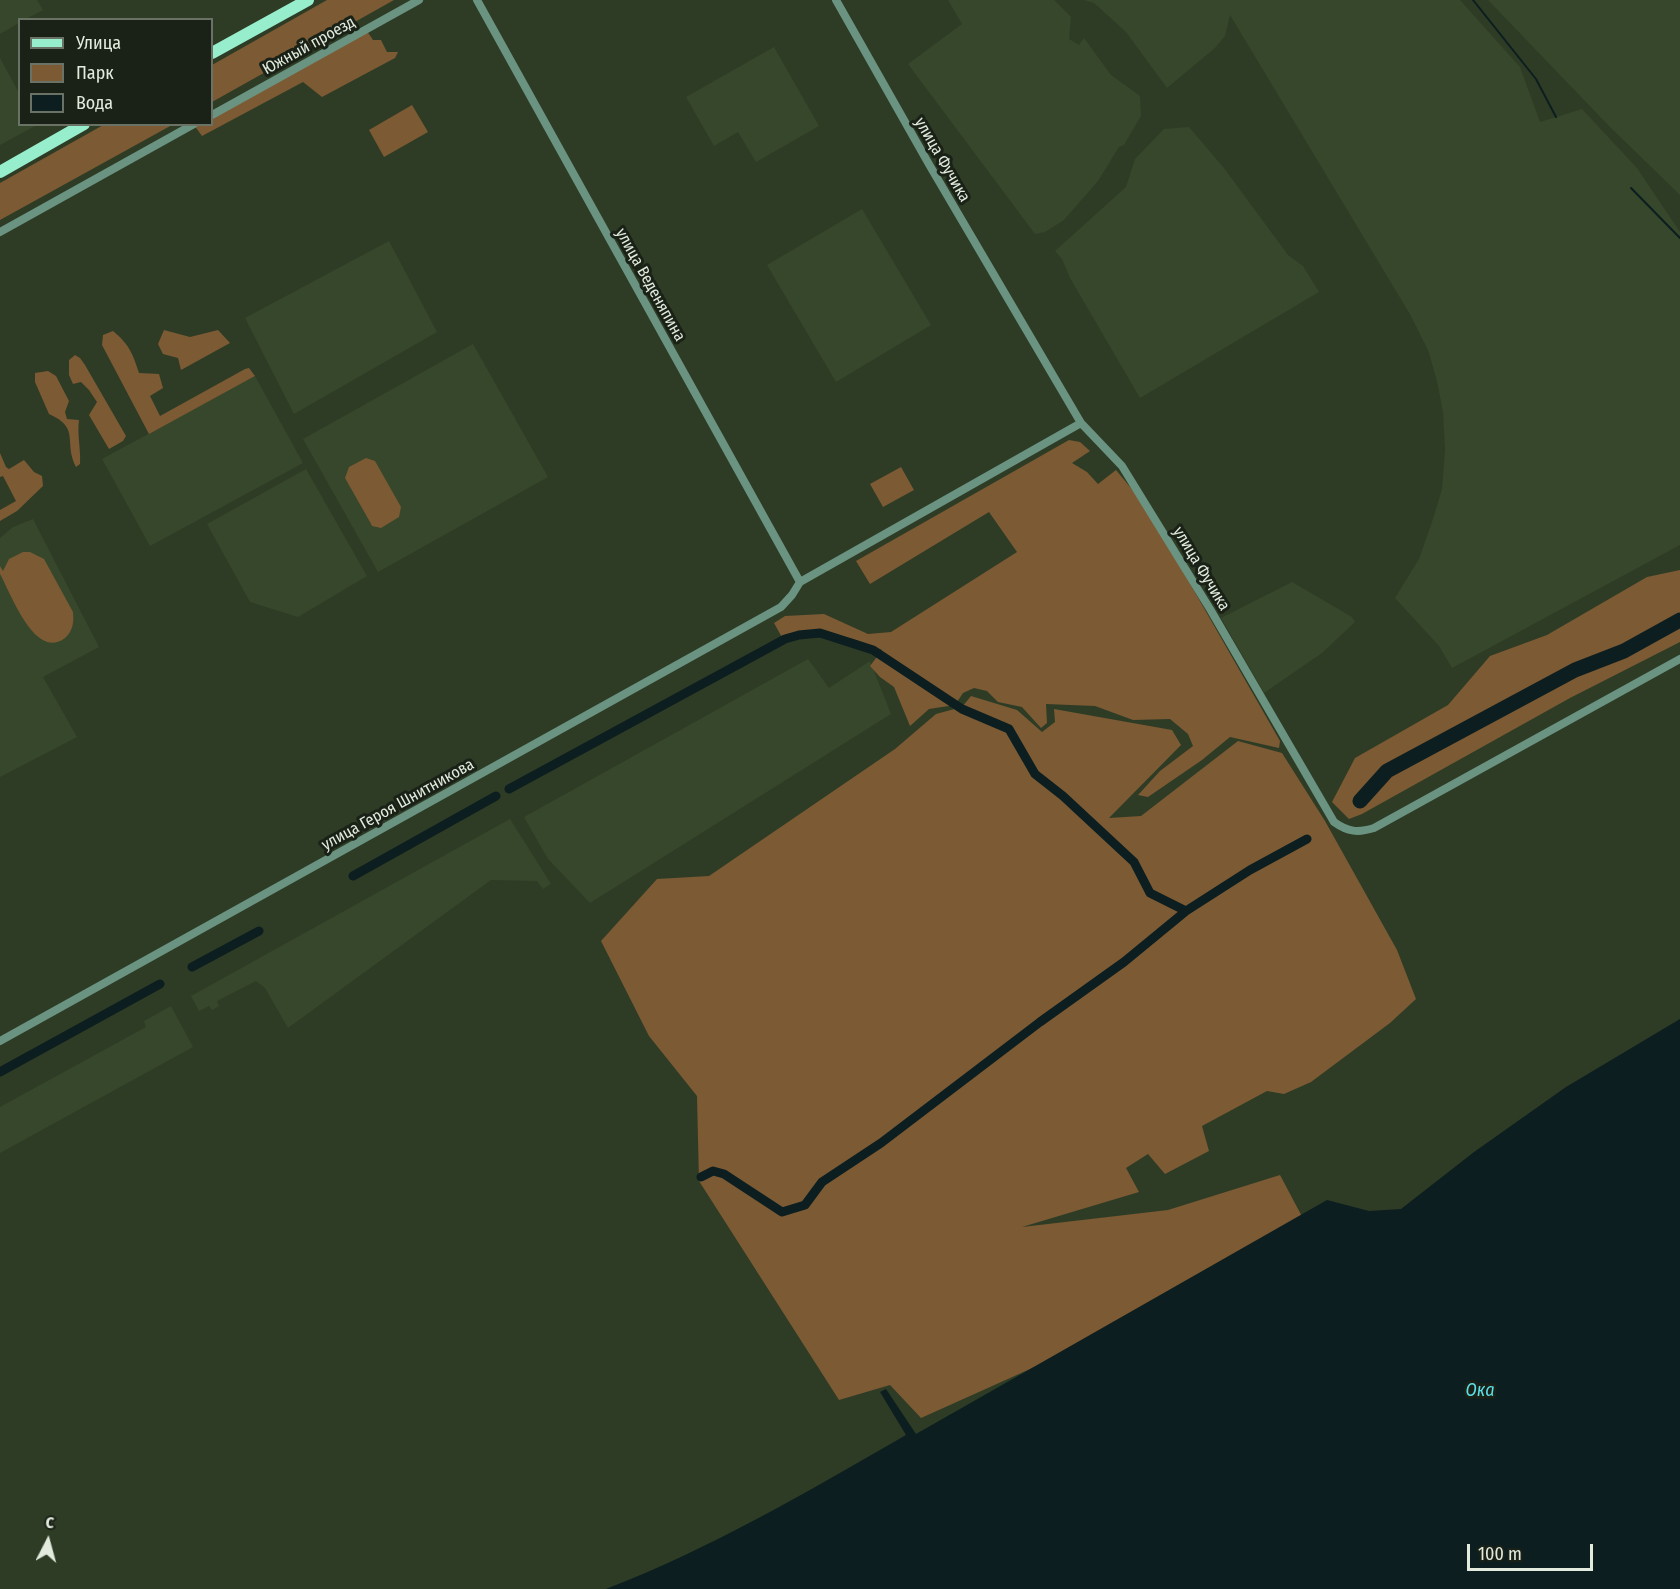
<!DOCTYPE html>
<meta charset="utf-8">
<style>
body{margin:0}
#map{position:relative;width:1680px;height:1589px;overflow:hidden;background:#2e3c25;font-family:"Fira Sans Condensed",sans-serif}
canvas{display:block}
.legend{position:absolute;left:18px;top:18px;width:195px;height:108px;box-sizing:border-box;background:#1a2117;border:2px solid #6a7266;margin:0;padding:8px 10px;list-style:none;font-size:18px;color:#e2ebdd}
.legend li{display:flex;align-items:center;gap:12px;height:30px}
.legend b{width:30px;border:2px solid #6a7266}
.north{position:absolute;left:18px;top:1511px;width:60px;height:60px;-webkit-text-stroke:4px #1a2117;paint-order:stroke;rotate:6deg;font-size:16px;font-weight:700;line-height:24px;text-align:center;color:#e2ebdd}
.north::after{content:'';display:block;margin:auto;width:21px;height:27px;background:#e2ebdd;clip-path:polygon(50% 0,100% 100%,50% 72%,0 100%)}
.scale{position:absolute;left:1467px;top:1544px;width:126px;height:27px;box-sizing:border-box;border:3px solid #e2ebdd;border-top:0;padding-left:8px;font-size:18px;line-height:21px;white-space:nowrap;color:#e2ebdd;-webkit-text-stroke:4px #1a2117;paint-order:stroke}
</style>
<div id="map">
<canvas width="1680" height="1589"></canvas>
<ul class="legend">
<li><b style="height:8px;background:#97eecc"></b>Улица</li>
<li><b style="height:16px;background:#7c5a34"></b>Парк</li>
<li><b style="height:16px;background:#0c1e1f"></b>Вода</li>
</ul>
<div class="north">С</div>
<div class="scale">100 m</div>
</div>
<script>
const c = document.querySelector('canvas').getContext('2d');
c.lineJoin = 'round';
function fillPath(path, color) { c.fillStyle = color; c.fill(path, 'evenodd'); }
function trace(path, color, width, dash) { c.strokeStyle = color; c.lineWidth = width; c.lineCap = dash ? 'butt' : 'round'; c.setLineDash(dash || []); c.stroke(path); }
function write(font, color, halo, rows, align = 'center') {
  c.font = font + ' "Fira Sans Condensed",sans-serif'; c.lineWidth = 6; c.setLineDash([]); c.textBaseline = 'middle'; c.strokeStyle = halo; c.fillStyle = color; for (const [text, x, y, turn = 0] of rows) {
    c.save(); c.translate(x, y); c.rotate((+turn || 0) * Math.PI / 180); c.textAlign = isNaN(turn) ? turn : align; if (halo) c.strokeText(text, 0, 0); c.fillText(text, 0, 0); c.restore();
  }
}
fillPath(new Path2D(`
 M0 0H37L43 10 26 19 20 20 19 23 0 34Z
 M948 0H1054L1071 17 1069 39 1079 45 1084 38 1111 75 1140 96 1141 116 1124 145 1119 147 1098 181 1064 220 1045 232 1035 234 908 64 962 24Z
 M1084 0H1460L1520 67 1540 122 1582 109 1637 168 1680 232V545L1452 668 1439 646 1395 598 1419 559 1432 522 1442 489 1445 450 1443 412 1437 381 1428 350 1411 316 1230 15 1225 36 1215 48 1167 88 1126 32 1094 3Z
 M1488 0H1680V195L1609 126Z
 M774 47 819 126 756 162 738 132 714 146 686 97Z
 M0 58 19 93 20 124 37 125 0 145Z
 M1189 127 1224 168 1288 255 1303 266 1319 292 1140 398 1070 278 1062 259 1055 251 1126 187 1135 159 1164 129Z
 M862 209 931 325 836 382 767 265Z
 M389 241 437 332 294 414 245 318Z
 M473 344 548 477 378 572 303 439Z
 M255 376 303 463 150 546 102 459Z
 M306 469 367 576 298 617 250 602 207 524Z
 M33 519 99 647 43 677 77 737 0 777V538L13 527Z
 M1292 582 1352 617 1355 622 1322 653 1264 693 1221 618Z
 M808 659 829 688 870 661 891 714 590 903 548 859 524 817Z
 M510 819 551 884 543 889 537 881 491 880 288 1028 265 988 256 981 217 1001 219 1006 212 1010 209 1006 199 1011 191 996Z
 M171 1006 193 1047 0 1153V1107L146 1027 144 1021Z`), '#36472b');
fillPath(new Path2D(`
 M327 0H394L212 102V65Z
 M367 31 373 40H381L387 52H398L395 58 322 97 303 82 202 136 194 125 212 124V116Z
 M412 105 428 132 384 157 369 130Z
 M105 124 172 125 0 220V183Z
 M164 330 190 337 218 330 230 343 181 370 178 358 163 354 158 344Z
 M113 331C129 344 133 354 139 373L159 374 163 388 150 396 160 416 245 369 249 368 255 376 149 434 102 345 103 335Z
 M75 355 80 358 85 365 126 436 123 441 109 449 89 415 97 402 89 390 81 382 73 384 69 375V360Z
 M48 371 56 376 69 401 65 412 67 419 79 420C77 435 81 449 80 464L76 467C63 442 81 428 49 414L35 382V373Z
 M1069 440 1080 442 1090 451 1072 463 1087 472 1098 484 1116 470 1145 505 1280 741 1279 748 1230 737 1202 760 1148 797 1138 795 1160 771 1193 746 1188 734 1170 719 1133 720 1095 706 1046 704 1047 723 1041 728 1022 707 998 702 987 691 974 688 963 693 955 705 929 709 910 726 894 687 880 677 870 666 882 650C844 634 823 628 784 641L774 623 785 616 824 614 868 634 891 632 1017 552 989 512 870 584 856 561Z
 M0 453 6 467 9 469 24 460 34 472 42 476 43 486 17 511 0 521V510L16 501 3 476 0 477Z
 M366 458 375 461 401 507 399 517 381 528 372 526 370 522 345 478 349 467Z
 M901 467 914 490 883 507 870 484Z
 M23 552H30L44 559 73 612C74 622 73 631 65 638 35 661 11 594 0 574V566L3 571 9 559Z
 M1680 570V642L1570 698 1362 814 1349 819 1332 802 1355 758 1448 705 1490 656 1547 635 1647 577Z
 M971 696 1017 710 1042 732 1055 722 1054 709 1172 730 1181 745 1109 818 1141 816 1238 741 1282 753 1325 821 1397 950 1416 999 1390 1023 1311 1082 1284 1094 1267 1091 1202 1126 1209 1151 1165 1174 1148 1154 1126 1168 1139 1192 1022 1227 1168 1210 1280 1175 1315 1241 921 1418 890 1385 839 1400 699 1181 697 1096 649 1036 601 941 657 879 709 876 895 749 936 714 962 707Z`), '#7c5a34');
fillPath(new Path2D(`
 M1680 1019V1589H606C710 1549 809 1491 906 1435L880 1392 886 1389 916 1434 1327 1200 1369 1211 1401 1209 1474 1152 1566 1087Z`), '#0c1e1f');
trace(new Path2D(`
 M1473 0 1536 79 1556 117
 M1631 188 1680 238`), '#0c1e1f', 2);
trace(new Path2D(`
 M509 789 785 639 799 635 820 633 873 650 962 709 1009 729 1035 774 1063 796 1134 862 1150 893 1186 911 1250 870 1307 839
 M353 876 496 796
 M192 967 259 931
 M0 1072 160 984
 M701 1177 713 1171 724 1174 782 1212 805 1205 822 1182 881 1143 1040 1022 1124 962 1186 911`), '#0c1e1f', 9);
trace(new Path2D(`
 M1360 801 1387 771 1575 670 1624 651 1680 620`), '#0c1e1f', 15);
trace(new Path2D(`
 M477 0 800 582
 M836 0 930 166 1081 423 1122 466 1210 609 1334 822C1348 832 1358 833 1374 828L1680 659
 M212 115 419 0
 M0 232 194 124
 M800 582 1081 423
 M0 1041 781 607 792 595 800 582`), '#6a9382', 8);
trace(new Path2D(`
 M212 53 308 0
 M0 172 84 124`), '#97eecc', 12);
write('16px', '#e2ebdd', '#1a2117', [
 ["Южный проезд",309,46,-29],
 ["улица Фучика",942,160,60],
 ["улица Веденяпина",650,285,61],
 ["улица Фучика",1201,569,59],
 ["улица Героя Шнитникова",398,805,-29]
]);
write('italic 18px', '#5ae0e8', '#1a2117', [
 ["Ока",1480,1391]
]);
</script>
